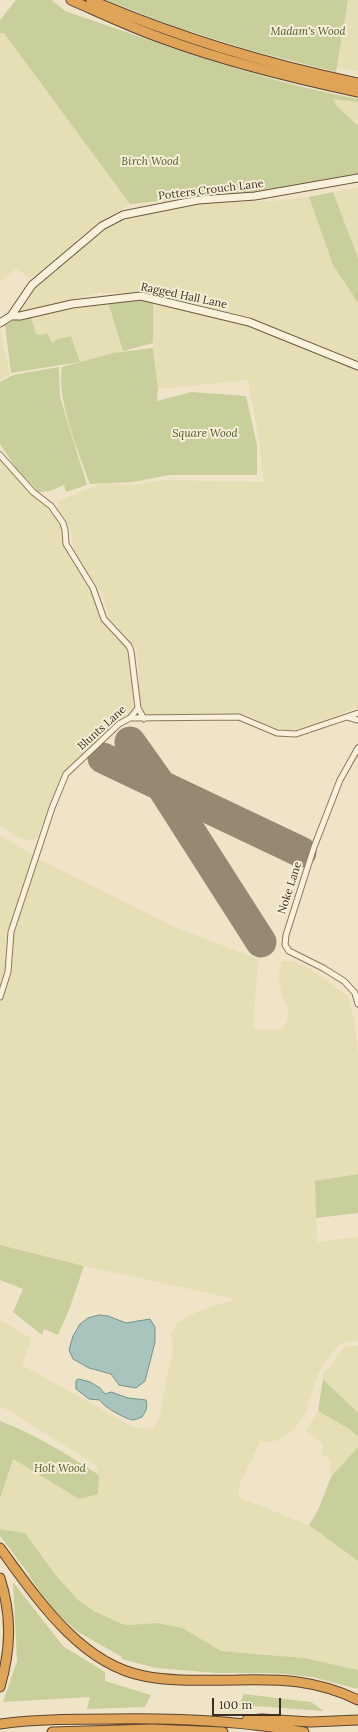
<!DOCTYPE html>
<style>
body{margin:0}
#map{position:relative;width:358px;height:1732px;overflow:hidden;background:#f0e4c8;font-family:Lora,serif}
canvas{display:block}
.scale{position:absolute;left:212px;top:1698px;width:69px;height:18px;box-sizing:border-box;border:2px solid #3d2e20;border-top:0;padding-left:5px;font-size:12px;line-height:14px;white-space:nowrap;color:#3d2e20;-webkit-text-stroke:3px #f7eed8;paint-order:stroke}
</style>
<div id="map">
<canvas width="358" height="1732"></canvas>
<div class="scale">100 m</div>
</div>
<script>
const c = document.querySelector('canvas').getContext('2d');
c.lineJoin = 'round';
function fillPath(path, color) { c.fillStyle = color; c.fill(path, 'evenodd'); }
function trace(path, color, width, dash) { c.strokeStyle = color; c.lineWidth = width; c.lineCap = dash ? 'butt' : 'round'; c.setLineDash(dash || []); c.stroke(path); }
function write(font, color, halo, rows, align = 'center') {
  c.font = font + ' Lora,serif'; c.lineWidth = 4; c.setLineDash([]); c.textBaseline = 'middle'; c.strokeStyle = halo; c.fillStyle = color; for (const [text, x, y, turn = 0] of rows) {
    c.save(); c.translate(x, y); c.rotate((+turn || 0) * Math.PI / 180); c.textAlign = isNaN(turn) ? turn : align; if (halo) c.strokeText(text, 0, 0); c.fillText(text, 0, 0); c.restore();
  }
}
fillPath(new Path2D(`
 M348 0H358V71L337 67Z
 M4 32 130 204 99 223 79 238 44 271 30 278 16 269 0 282V33Z
 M333 99 358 102V126L337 106Z
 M358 188V258L333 192Z
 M309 197 333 265 358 303V362L303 341 182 304 158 295 142 293H99L69 301 28 313H18V309L37 284 102 231 115 222 133 217 212 202 272 201Z
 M153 301 174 308 212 314 245 322 358 367V707L321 722 294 730H284L264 724 246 714 153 716 143 712 140 697 137 650 110 619 101 592 75 553 69 525 58 509V501L100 484 133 485 167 480 264 482 259 440 248 380 158 389 153 343Z
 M108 302 123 351 80 362 71 336 52 343 42 335H36L31 317 70 306Z
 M0 329 10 375 0 380Z
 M0 458 27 489 58 519 63 528 64 544 89 585 110 628 129 651 132 663 133 707 126 715 65 770 61 777 37 838 30 841 18 837 0 825Z
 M0 835 38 859 172 926 258 959 253 1029 282 1030 288 1020V1008L282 994 278 977 282 961H292L311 969 347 995 354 1018 358 1054V1174L315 1181 317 1242 358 1237V1341H346L337 1347 319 1372 315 1382 305 1415 290 1433 281 1439 271 1442H260L240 1484 238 1497 309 1525 358 1561V1670L303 1659 265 1654 221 1651 157 1623 131 1625 120 1623 94 1611 78 1600 54 1573 25 1533 0 1529V1498L12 1459 79 1499 99 1475 95 1464 8 1410 0 1407V1320L31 1338 22 1365 133 1427 153 1429 160 1415 167 1375 173 1350 171 1335 176 1324 198 1311 236 1299 84 1266 0 1245Z
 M346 1346H358V1413L323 1379V1374Z
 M318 1411 351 1430 358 1437V1447L331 1477 330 1460 322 1453 323 1444 306 1430Z`), '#e6deb5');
fillPath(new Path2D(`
 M16 0H52L65 11C162 44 258 80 358 99V102L333 99 337 106 358 126V175L253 192 130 204 4 33H0V20Z
 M106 0H348L336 72 253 51 176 27Z
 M333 192 358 258V303L333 265 309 197Z
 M145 299 153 301V343L123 351 108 302Z
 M31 317 36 334 42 335 47 333 52 343 58 339 71 336 80 362 11 373 5 325 13 321Z
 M153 348 158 389 157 401 191 392 246 396 257 445V475H170L133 482 90 484C79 453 56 399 62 367L113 353Z
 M59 367 60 397 87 485 66 492 64 485 50 491 39 492 16 468 0 444V382L13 375Z
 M358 1174V1213L316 1218 315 1181Z
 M0 1245 84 1266 69 1310 58 1335 44 1329 42 1335 13 1312 23 1289 0 1280Z
 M323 1379 358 1413V1437L351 1430 318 1411Z
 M0 1421C35 1434 68 1455 99 1475L98 1494 79 1499 13 1459 0 1498Z
 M358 1447V1561L309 1525 318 1510 331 1477Z
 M0 1529 25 1533 54 1573 78 1600 94 1611 122 1624 129 1625 157 1623 182 1628 221 1651 304 1658 358 1670V1689L312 1677 273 1673H217L156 1668 122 1659V1657L78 1632 50 1608 25 1569 0 1536Z
 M13 1582 63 1646 105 1672V1681L151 1695 145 1707 87 1709 90 1697 3 1702 17 1661Z
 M244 1694 311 1702 324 1711 239 1705Z`), '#c9cf9b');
const water = new Path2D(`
 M100 1315 108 1316 126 1323 150 1319 155 1327V1342L145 1381 136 1388 119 1385 111 1374 89 1368 73 1359 69 1350 73 1336 80 1324 88 1318Z
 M79 1379 90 1382 100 1388 105 1394 111 1392 128 1398 146 1400C148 1408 146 1411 142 1417 139 1418 135 1420 133 1420 125 1419 102 1406 100 1400L89 1399 76 1389V1381Z`);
fillPath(water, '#a9c4bc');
trace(water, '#6f938a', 1);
trace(new Path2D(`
 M130 742 162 787 261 942
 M103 758 301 852`), '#968974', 31);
const street = new Path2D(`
 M0 455 33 492 51 506 63 523 65 530 66 544 93 588 104 619 129 646 131 651 138 708 130 718 119 724 66 774 52 808 11 932 8 972 0 997
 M138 708 144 719
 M347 717 358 720
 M130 718 239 717 277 733 296 734 358 713
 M358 748 340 780 314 847 286 935 285 945 289 951 323 968 344 981 355 993 358 1004`);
const secondary = new Path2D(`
 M11 316 32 285 102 226 123 215 198 200 255 196 358 178
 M0 323 11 316H20L72 304 141 296 249 322 358 366`);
const highway = new Path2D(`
 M71 0C101 13 132 28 164 39 227 62 292 78 358 92
 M91 0C177 37 267 64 358 83
 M0 1548C36 1597 80 1664 144 1676 174 1682 206 1680 237 1680 282 1679 317 1680 358 1700
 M0 1578C12 1616 11 1649 0 1687
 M247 1720 262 1719 311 1722 358 1720
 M0 1724C37 1719 75 1719 113 1719 177 1718 241 1721 304 1732
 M52 1732 152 1729 223 1732`);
trace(street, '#8d765c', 7);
trace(secondary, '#6f573f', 9);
trace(highway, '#5b4430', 11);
trace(street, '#faf1dc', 5);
trace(secondary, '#faf1dc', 7);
trace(highway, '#e0a458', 9);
write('italic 11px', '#4d5a26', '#f7eed8', [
 ["Madam's Wood",308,32],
 ["Birch Wood",150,162],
 ["Square Wood",205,434],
 ["Holt Wood",60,1469]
]);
write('11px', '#3d2e20', '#f7eed8', [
 ["Potters Crouch Lane",211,190,-7],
 ["Ragged Hall Lane",184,296,12],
 ["Blunts Lane",102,728,-42],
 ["Noke Lane",290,888,-72]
]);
</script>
